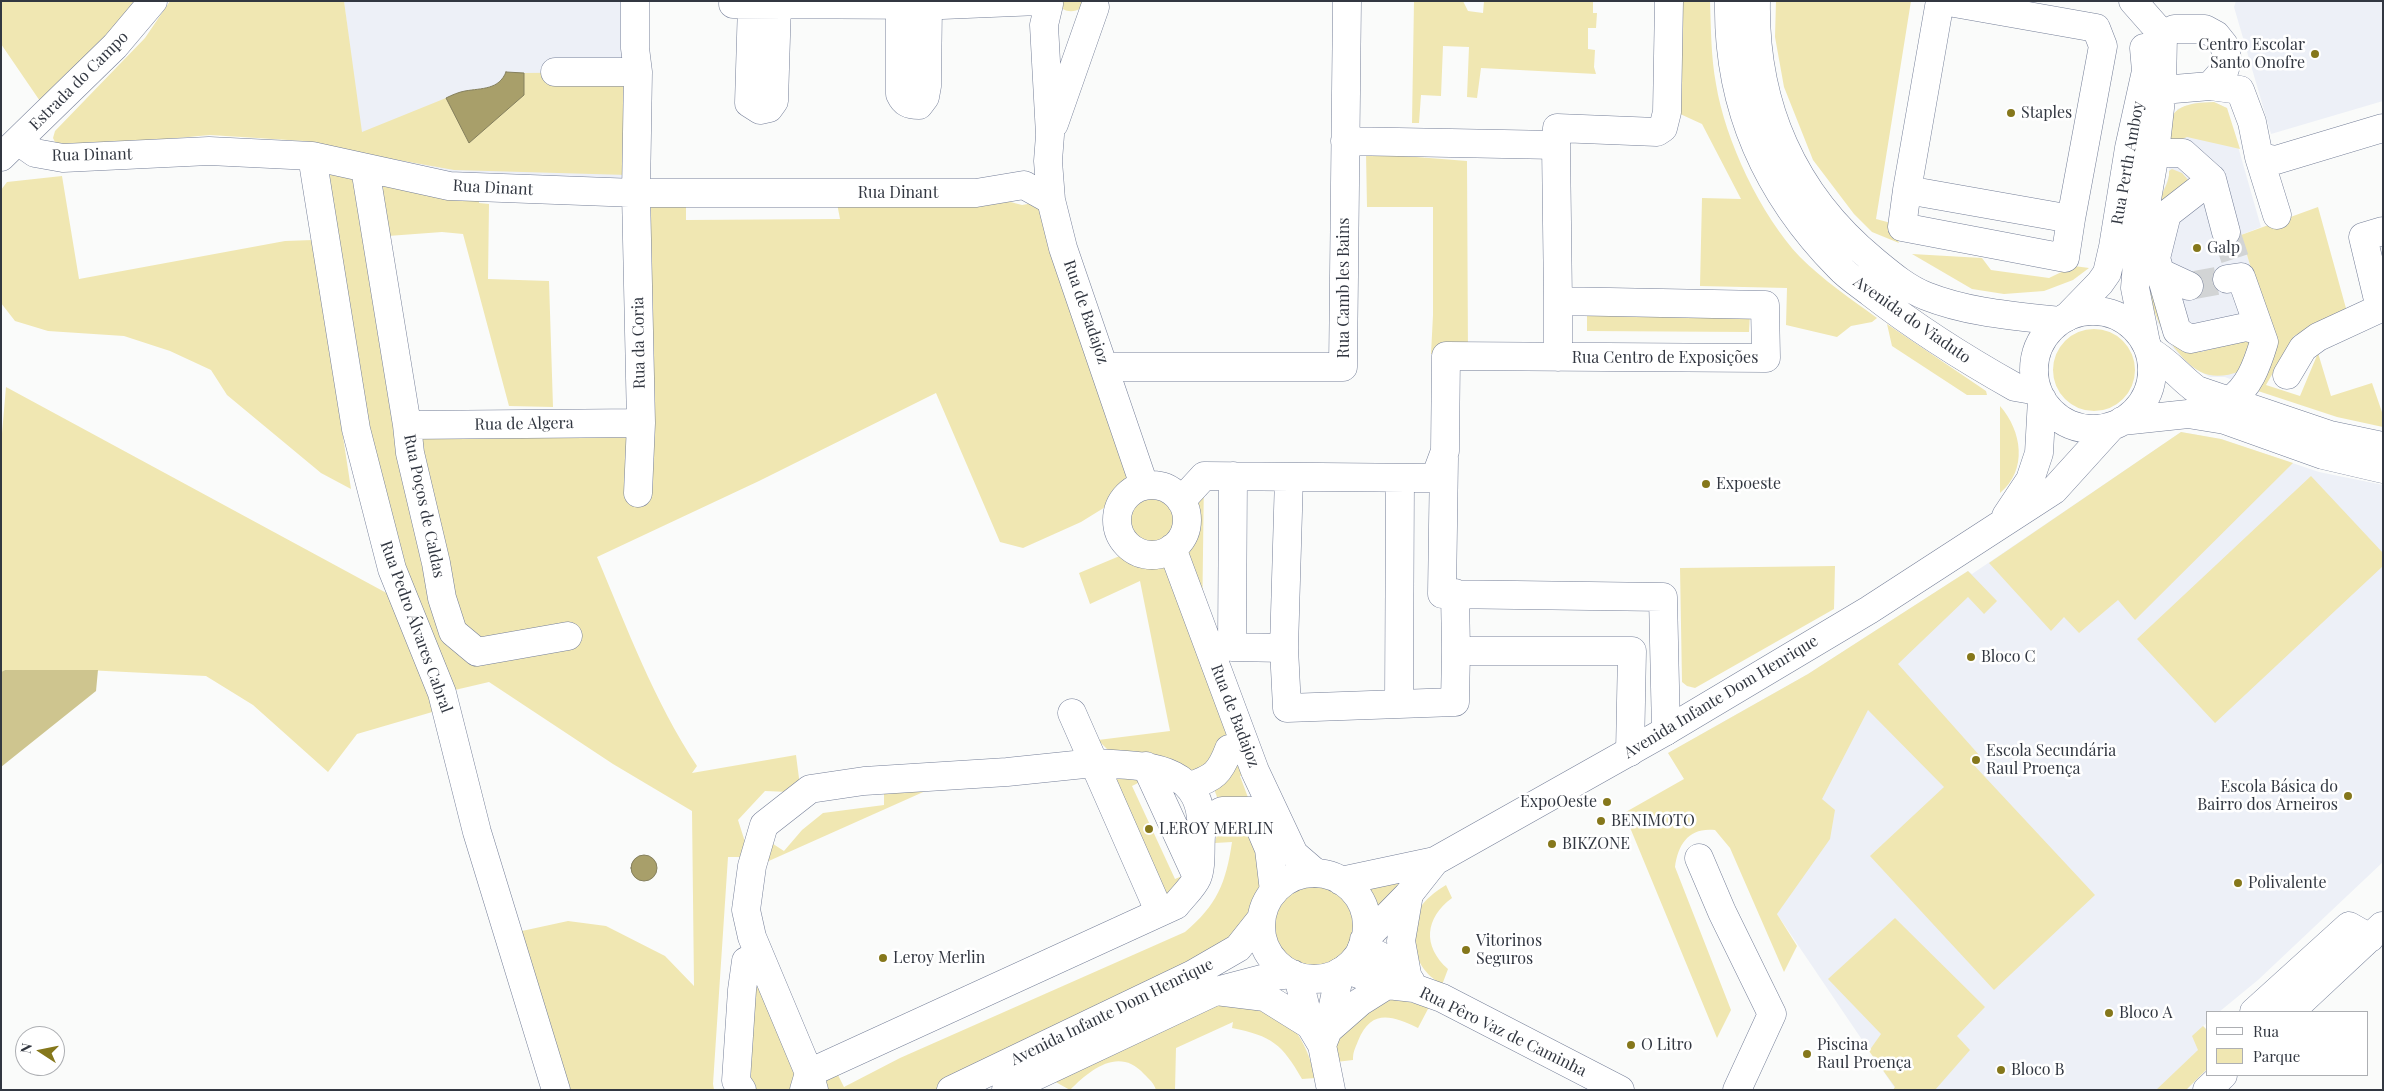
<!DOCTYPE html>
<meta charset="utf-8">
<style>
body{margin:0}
#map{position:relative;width:2384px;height:1091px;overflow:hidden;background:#fafbfa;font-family:"Playfair Display",serif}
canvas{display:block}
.frame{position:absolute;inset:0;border:2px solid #323741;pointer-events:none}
.legend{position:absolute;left:2206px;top:1011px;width:162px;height:65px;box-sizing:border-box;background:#fff;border:1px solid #adafb3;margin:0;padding:6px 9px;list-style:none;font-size:15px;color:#323741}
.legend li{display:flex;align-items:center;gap:10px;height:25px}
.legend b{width:25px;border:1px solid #adafb3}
.north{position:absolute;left:15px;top:1026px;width:50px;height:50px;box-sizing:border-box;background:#fff;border:1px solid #adafb3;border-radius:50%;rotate:281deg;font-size:14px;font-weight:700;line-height:20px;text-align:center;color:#323741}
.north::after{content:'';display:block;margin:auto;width:18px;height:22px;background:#85771b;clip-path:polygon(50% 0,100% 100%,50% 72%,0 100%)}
</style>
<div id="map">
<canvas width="2384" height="1091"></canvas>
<div class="frame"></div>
<ul class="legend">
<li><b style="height:6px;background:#fff"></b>Rua</li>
<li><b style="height:14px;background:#f0e7b2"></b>Parque</li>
</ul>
<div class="north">N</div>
</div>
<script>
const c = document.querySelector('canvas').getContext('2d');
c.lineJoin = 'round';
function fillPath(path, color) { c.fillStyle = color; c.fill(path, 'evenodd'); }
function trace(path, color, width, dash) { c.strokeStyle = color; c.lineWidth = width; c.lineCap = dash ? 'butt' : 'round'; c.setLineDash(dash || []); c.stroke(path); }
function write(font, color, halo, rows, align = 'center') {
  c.font = font + ' "Playfair Display",serif'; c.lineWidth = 5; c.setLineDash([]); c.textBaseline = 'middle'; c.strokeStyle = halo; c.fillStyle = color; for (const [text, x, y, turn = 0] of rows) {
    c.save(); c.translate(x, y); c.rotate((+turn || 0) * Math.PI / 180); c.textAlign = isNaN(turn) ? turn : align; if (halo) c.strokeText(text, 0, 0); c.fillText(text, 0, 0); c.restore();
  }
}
fillPath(new Path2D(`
 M344 1H647L648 193 364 165Z
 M2236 1H2383V101L2271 134 2234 7Z
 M2214 102 2227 108 2261 227 2241 235 2274 345 2250 387 2225 377H2210L2190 366 2169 344 2157 322 2160 200 2169 175 2170 139 2177 109 2194 103Z
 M2181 432 2221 439 2319 472 2383 485V862L2258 980 2219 1012H2208V1022L2203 1026 2208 1031V1068L2186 1090H1896L1668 753 1808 674 1968 571 1972 574Z`), '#edf0f7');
fillPath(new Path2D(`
 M1 1H136L131 10 42 104 1 44Z
 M170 1H344L362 132 446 98 448 100 524 95V73L625 72 627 175 454 170 364 154 304 141 210 135 69 148 56 144 53 138 55 131 145 38Z
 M1055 1H1091C1079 12 1066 17 1055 1Z
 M1414 1H1463L1468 11 1483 13 1484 1H1593V13H1597L1596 28H1588V49L1595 50 1594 67 1596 74 1481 68 1477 98 1467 97 1469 47 1443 46 1441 96 1421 95 1419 123H1412Z
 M1681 1H1710C1711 29 1711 57 1716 84 1725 140 1761 216 1800 257 1823 280 1851 299 1877 318L1872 322 1851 326 1837 337 1786 325 1787 288 1700 286 1702 198 1741 199 1702 124 1678 113Z
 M1776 1H1911L1876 219 1891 223 1899 243 1872 232 1854 214 1813 160 1784 87 1775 37Z
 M2214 102 2227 108 2240 149 2187 137 2174 143 2165 134C2170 105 2188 103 2214 102Z
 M1366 153 1467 161 1468 356 1431 354 1433 315V207H1367Z
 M312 156 479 188V203L489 204 488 279 549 281 553 407 509 406 463 234 442 232 388 236 407 425 641 423 636 193H686V220L840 219 835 193H976L1022 205 1051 200 1136 488 1081 522 1023 548 1000 542 936 393 759 481 597 557C627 628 654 701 697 766L692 773 796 755 800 786 789 792 765 791 738 820 746 845 744 857H728L713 1084 714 1090H556L508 934 568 921 606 926 665 956 694 986 692 811 613 764 489 682 442 693 446 708 357 734 328 772 253 705 206 676 86 670H5L1 672V445L6 387 405 603Z
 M2172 169 2182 173 2190 182 2158 245C2169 273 2183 299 2191 328L2194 327 2201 352 2250 338 2253 345 2241 371C2216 380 2201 377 2183 358 2139 311 2143 258 2160 200 2163 190 2170 181 2169 171Z
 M62 176 79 279 285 241 313 240 351 489 321 473 227 395 211 370 170 351 124 336 48 331 15 321 1 303V190L7 182Z
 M2318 207 2347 312 2294 336 2266 385 2300 396 2318 353 2331 396 2372 383 2383 415V427L2337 417 2258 391 2250 387 2274 345 2241 235Z
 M1912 254 1982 258 1991 270 2049 278 2074 266 2089 268 2073 280 2044 291 2004 294 1972 289Z
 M1587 311 1750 313 1749 332 1587 331Z
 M1887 324 1986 391 1987 395H1967L1892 346Z
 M2053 370a41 41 0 1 1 82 0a41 41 0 1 1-82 0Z
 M2000 406C2022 431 2028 470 2000 493Z
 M2181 432 2221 439 2293 463 2135 620 2118 600 2079 633 2064 617 2051 631 1989 563Z
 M1204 476 1202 629 1291 869 1281 872 1244 775 1240 776 1253 811 1268 900 1238 948 950 1090H742L746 961 803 1060 838 1075 844 1087 900 1058 1185 932C1217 905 1226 883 1232 842L1215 843 1222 811 1208 772 1200 776 1113 755 1098 740 1170 731 1140 581 1090 604 1079 573 1134 550 1153 555 1163 553 1174 546 1184 532 1186 513Z
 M2311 476 2383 553V566L2215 723 2137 639Z
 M1121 520a31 31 0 1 1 62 0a31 31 0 1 1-62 0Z
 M1835 566 1834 609 1695 688 1687 686 1682 682 1680 568Z
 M1968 571 1997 601 1984 614 1968 597 1898 664 1980 756 1971 762 2095 895 1994 990 1870 856 1944 787 1868 710 1822 799 1835 810 1830 839 1777 914 1797 946 1784 972 1730 848 1715 830C1690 827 1678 843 1675 867L1731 1010 1717 1038 1624 813 1684 779 1668 753 1808 674Z
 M1116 775 1144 780 1132 786 1175 879 1187 874 1175 895 1162 897 1109 779Z
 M930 789 762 864 770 842 784 851 802 830 823 813 884 805V791Z
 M1413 879 1375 914 1364 887Z
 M1446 885 1452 898C1425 918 1422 946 1448 969L1442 985C1424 973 1417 963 1414 941 1411 913 1422 900 1446 885Z
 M1275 926a39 39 0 1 1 78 0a39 39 0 1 1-78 0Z
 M1895 918 1985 1007 1957 1036 1970 1050 1935 1090H1893L1895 1087 1869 1051 1881 1034 1828 979Z
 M1397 999 1429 1007 1418 1028C1391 1015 1371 1009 1358 1041 1355 1049 1353 1051 1353 1060L1336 1062V1046L1343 1031 1379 1002Z
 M1246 1004C1254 1006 1264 1008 1272 1012 1299 1025 1308 1051 1316 1078L1302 1079C1282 1044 1272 1036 1232 1028L1233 1022 1176 1048 1175 1090H1156C1154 1083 1149 1079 1144 1074 1119 1046 1090 1070 1070 1090L1052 1080 1215 1005Z
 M2203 1026 2208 1031V1068L2186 1090H2156L2198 1050 2192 1036Z`), '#f0e7b2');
fillPath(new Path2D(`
 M5 670H98L96 691 1 767V672Z`), '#cec58f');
const water = new Path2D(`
 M506 72 524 73V95L469 143 446 98C452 95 459 92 465 91 482 88 499 90 506 72Z
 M631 868a13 13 0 1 1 26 0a13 13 0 1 1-26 0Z`);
fillPath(water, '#a89f6a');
trace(water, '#85805e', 1);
trace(new Path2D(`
 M2226 232 2241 277
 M2189 286 2227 279`), '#d2d4d5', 28, [28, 14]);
const minor = new Path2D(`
 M635 1V48L638 72
 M1943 1 2096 28 2103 46 2071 219 1907 190 1902 227 2065 258 2071 219
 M2133 1 2163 35 2162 90 2155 153 2138 251 2135 288 2146 343
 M733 4 942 5 1039 1
 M752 4 749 103 760 110 769 108 774 101 777 4
 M1049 4 1044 25 1050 135 1048 161 1051 200 1063 248 1144 485
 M900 5V94C904 103 909 105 919 105L925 97 927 86 928 5
 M2153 48 2163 35 2174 29H2205L2216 35 2224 45 2227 58 2225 69 2210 86 2162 90
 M555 72H638L636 193 641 423 638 493
 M2210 86 2240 90 2252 122 2259 157 2276 160 2383 128
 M1054 124 1095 7
 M18 141 35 153 63 158 209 151 312 156 449 186 636 193H976L1024 185 1051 200
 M1556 145 1557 128 1657 132 1663 128 1667 112 1669 1
 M2155 153H2183L2212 179 2226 232
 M312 156 356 429 392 569 442 693 477 832 556 1090
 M1 157 115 46 153 1
 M2259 157 2277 215
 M365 168 407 425 410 453 436 563 442 598 453 632 477 652 568 636
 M2212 179 2167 214 2156 258 2177 331 2190 339 2246 327 2259 330
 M1907 190 1940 1
 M2161 273 2189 286
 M2227 279 2241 277 2264 342C2257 365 2249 388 2229 401
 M1558 301V357
 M2380 308 2363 237 2383 231
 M2067 317 2100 283 2107 273 2113 247 2129 148 2146 71 2144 48
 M1105 367H1343L1347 1
 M2287 375 2303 348 2318 337 2383 307
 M407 425 641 423
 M1444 458 1442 594 1663 597 1666 731
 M1233 476 1232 647 1284 648 1287 708 1455 702 1456 651H1632L1630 752
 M1117 520a35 35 0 1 1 70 0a35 35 0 1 1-70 0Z
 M1181 501 1204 476 1435 478 1445 451 1446 356 1766 358 1765 305 1558 301 1556 145 1345 141
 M1172 548 1255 771 1294 854 1316 873
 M1455 593 1456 651
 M1284 648 1289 477
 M1399 704 1400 478
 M1146 766 1197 877
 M1190 786C1214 778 1220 773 1229 749
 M1255 816 1269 849 1274 891
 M1202 822 1222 811H1253
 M1699 858 1722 912 1772 1014 1737 1090
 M1362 947C1380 956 1401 964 1411 982
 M1345 969 1387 985 1414 988 1442 998 1620 1090
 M1407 974 1401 941 1409 894
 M1298 977 1310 1025 1322 1045 1331 1090
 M1216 991 1265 997 1310 1025
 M2254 1012 2349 926 2370 938
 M2290 1012 2382 926
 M1328 1030 1360 1002 1387 985
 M1322 1045 1328 1030 1340 972
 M742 1090 736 1081 742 990 746 961 762 962
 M804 1090 809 1073 1176 905C1182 897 1193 887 1197 878 1202 867 1200 848 1201 836 1207 764 1147 766 1094 763L1072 713
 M814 1090 809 1073 752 937 746 910 752 866 764 825 810 789 864 781 1007 772 1094 763 1159 911
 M2207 1090 2223 1075`);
const major = new Path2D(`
 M1729 1C1727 105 1766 193 1839 267 1848 277 1861 285 1871 293 1916 328 1965 359 2015 387L2038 391
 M1756 1C1754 105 1793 194 1873 260 1890 274 1906 288 1926 296 1969 313 2015 316 2060 321
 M2034 370a59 59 0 1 1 118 0a59 59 0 1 1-118 0Z
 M2149 351C2168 361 2180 378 2197 390L2330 435 2383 446
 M2122 421 2188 414 2225 420 2323 455 2383 469
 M2006 516 2030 480 2039 453 2042 399
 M1261 926a53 53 0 1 1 106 0a53 53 0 1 1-106 0Z
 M1341 881 1435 861 1666 731 1869 610 2054 490 2112 426
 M1364 940 1409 894 1435 861
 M951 1090 1193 974 1238 948 1261 919
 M1006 1090 1216 991 1273 976 1293 974`);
trace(minor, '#757f98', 29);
trace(major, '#757f98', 29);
trace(minor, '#fff', 28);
trace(major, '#fff', 28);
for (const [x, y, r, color] of [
 [2315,54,5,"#85771b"],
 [2011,113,5,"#85771b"],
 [2197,248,5,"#85771b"],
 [1706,484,5,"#85771b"],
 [1971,657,5,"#85771b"],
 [1976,760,5,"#85771b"],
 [2348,796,5,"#85771b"],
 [1607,802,5,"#85771b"],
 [1601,821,5,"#85771b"],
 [1149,829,5,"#85771b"],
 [1552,844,5,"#85771b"],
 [2238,883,5,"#85771b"],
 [1466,950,5,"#85771b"],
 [883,958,5,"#85771b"],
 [2109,1013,5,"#85771b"],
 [1631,1045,5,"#85771b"],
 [1807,1054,5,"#85771b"],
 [2001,1070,5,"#85771b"]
]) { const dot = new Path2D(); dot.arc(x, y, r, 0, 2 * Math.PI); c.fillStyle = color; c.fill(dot); trace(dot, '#fff', 2); }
write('16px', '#323741', '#fff', [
 ["Centro Escolar",2305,45,"right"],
 ["Santo Onofre",2305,63,"right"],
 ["Staples",2021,113],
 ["Galp",2207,248],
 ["Expoeste",1716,484],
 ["Bloco C",1981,657],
 ["Escola Secundária",1986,751],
 ["Raul Proença",1986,769],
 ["Escola Básica do",2338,787,"right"],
 ["Bairro dos Arneiros",2338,805,"right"],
 ["ExpoOeste",1597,802,"right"],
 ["BENIMOTO",1611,821],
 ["LEROY MERLIN",1159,829],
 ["BIKZONE",1562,844],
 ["Polivalente",2248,883],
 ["Vitorinos",1476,941],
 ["Seguros",1476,959],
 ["Leroy Merlin",893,958],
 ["Bloco A",2119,1013],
 ["O Litro",1641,1045],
 ["Piscina",1817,1045],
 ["Raul Proença",1817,1063],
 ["Bloco B",2011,1070]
], 'left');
write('16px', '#323741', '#fff', [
 ["Estrada do Campo",79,81,-45],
 ["Rua Dinant",92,155,-1],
 ["Rua Perth Amboy",2128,163,-80],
 ["Rua Dinant",493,188,3],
 ["Rua Dinant",898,193],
 ["Rua Camb les Bains",1344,288,-90],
 ["Rua de Badajoz",1086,312,71],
 ["Avenida do Viaduto",1912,320,35],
 ["Rua da Coria",639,343,-91],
 ["Rua Centro de Exposições",1665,358],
 ["Rua de Algera",524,424,-1],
 ["Rua Poços de Caldas",424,506,78],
 ["Rua Pedro Álvares Cabral",416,627,70],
 ["Avenida Infante Dom Henrique",1721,697,-31],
 ["Rua de Badajoz",1235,716,69],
 ["Avenida Infante Dom Henrique",1112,1012,-26],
 ["Rua Pêro Vaz de Caminha",1503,1032,26]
]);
</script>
